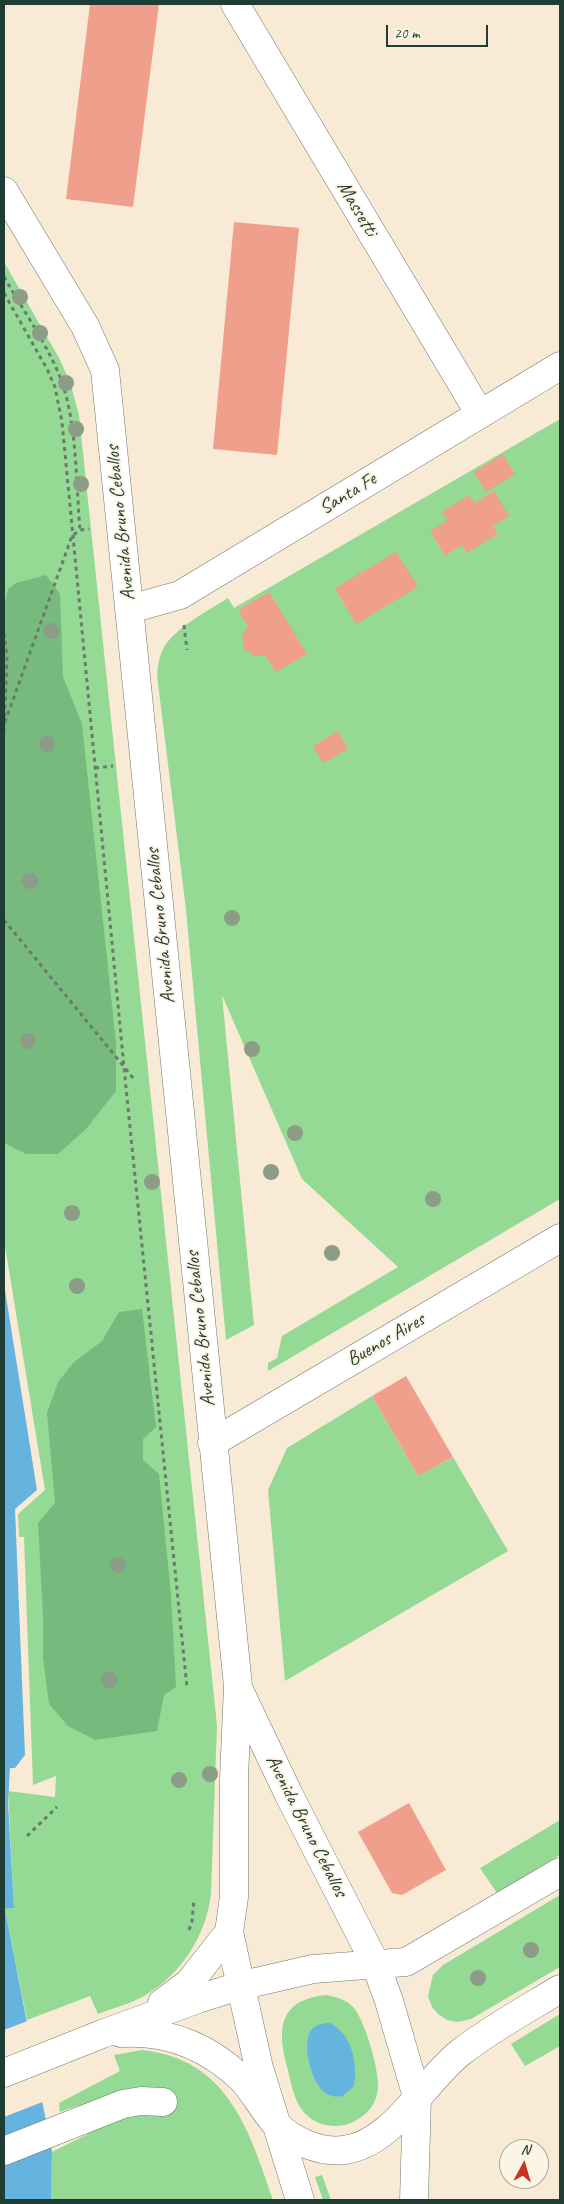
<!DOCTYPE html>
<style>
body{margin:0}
#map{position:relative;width:564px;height:2204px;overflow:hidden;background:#f8ead4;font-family:Caveat,sans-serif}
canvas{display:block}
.frame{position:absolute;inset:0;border:5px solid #1f3d34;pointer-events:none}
.north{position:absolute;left:499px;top:2139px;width:50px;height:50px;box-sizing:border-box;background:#fcf5e5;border:1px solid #a4ab9e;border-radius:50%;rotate:6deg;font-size:14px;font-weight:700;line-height:20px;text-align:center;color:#1f3d34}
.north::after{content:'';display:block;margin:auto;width:18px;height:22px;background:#c8321e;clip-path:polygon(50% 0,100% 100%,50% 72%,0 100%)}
.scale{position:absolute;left:386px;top:25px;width:102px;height:22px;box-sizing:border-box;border:2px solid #1f3d34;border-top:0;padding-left:6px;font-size:15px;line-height:18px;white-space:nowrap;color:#1f3d34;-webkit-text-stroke:4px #fcf5e5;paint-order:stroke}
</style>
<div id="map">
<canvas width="564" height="2204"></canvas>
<div class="frame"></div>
<div class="north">N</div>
<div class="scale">20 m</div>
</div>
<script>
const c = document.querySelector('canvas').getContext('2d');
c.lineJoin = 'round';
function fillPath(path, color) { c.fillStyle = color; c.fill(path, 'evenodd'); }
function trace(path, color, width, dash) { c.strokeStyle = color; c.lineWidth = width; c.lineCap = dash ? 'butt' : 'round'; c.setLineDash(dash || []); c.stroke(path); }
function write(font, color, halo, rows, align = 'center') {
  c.font = font + ' Caveat,sans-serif'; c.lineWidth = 4; c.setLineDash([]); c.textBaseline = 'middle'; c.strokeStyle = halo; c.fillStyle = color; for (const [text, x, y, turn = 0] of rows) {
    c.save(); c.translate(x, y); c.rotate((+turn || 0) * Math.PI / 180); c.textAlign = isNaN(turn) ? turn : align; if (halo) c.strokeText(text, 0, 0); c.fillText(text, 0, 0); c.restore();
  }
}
fillPath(new Path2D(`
 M4 262 59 358 70 382 79 415 217 1725 211 1894C206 1936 181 1975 144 1996 130 2004 113 2008 98 2014L90 1996 27 2020 5 1909 14 1908 8 1791 55 1797 56 1776 33 1785 24 1537H19L18 1514 45 1490 4 1240Z
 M560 419V1199L268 1371V1363L277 1358 282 1336 398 1267 302 1179 222 995 254 1325 226 1340 186 910 157 675C158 666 159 657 163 649 174 628 208 611 228 598L234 608Z
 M372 1396 418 1476 453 1457 508 1551 285 1681 268 1490 287 1448Z
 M560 1820V1855L497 1893 480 1868Z
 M560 1895V1967L471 2019 458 2022 447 2020 438 2014 432 2007 428 1996 433 1975 443 1965Z
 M326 1995C335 1997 346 1999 353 2007 365 2020 378 2067 378 2085 378 2097 373 2108 364 2115 342 2134 307 2128 296 2099 292 2090 290 2079 288 2070 277 2031 277 2000 326 1995Z
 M560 2014V2046L525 2066 511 2044Z
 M142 2050C228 2059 249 2130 273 2200H51L52 2152 88 2134 77 2106 60 2112 59 2103 120 2071 114 2055Z
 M322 2175 331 2200H323L315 2177Z`), '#94da94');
fillPath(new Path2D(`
 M46 575 60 594 63 677 82 724 116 1043V1091L86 1129 58 1154H26L4 1143V608L8 589 16 583Z
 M142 1309 156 1427 143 1439V1460L159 1474 171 1595 176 1687 164 1695 157 1731 95 1740 68 1726 49 1704 43 1658V1615L38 1523 55 1503 47 1413 58 1382 74 1362 102 1341 119 1312Z`), '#77ba7e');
fillPath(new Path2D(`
 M4 1284 37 1490 15 1509 25 1755 15 1768H10L8 1803 14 1908 5 1909 52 2152 51 2200H4Z
 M330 2023C352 2034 358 2064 354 2086L343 2096C338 2097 332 2097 327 2094 312 2086 300 2042 312 2029 317 2024 324 2023 330 2023Z`), '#65b3df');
fillPath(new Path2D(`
 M30 2020 45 2101 4 2117V2030Z`), '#f8ead4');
fillPath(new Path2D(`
 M90 4H159L133 207 66 199Z
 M234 222 299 228 277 455 213 449Z
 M503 454 515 474 486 492 474 472Z
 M494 491 509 516 493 526 498 534 467 553 462 545 445 556 430 531 448 520 442 512 469 495 475 503Z
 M396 552 418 587 356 624 335 588Z
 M269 592 307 654 276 672 265 656H255L244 649 242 635 248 626 238 610Z
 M338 731 348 749 323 763 313 746Z
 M406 1376 453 1457 418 1476 372 1396Z
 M409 1803 446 1870 402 1895 392 1893 358 1832Z`), '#f19f8d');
const street = new Path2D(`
 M235 4 480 414
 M130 609 180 595 560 366
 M212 1443 560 1238
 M4 2151 123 2104 141 2101 163 2102`);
const secondary = new Path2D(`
 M4 191 85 326 105 370 238 1686 234 1778V1897L229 1932 259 2068 300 2200
 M239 1690 289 1795 376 1965 389 2001 417 2097 414 2200
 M162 2003 189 1983 229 1932
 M121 2033C167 2030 207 2046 241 2078 254 2091 262 2109 275 2123 292 2141 320 2153 344 2150 393 2144 424 2081 461 2052 492 2028 527 2009 560 1989
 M4 2073 102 2034 198 1999 239 1986 313 1969 406 1962 560 1872`);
trace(street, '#6b7a6c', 29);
trace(secondary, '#6b7a6c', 29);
trace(new Path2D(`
 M4 277C23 310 51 350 63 385 77 429 76 483 80 530
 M4 293 47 369 55 387 62 422 126 1088 187 1688
 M184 625 187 650
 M4 633 7 657 4 732
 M5 722 72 536 80 530 89 529
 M95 768 113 766
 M4 920 134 1079
 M27 1836 57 1807
 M189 1930 192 1921 194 1899`), '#6b7a6c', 3, [4, 4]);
trace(street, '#fff', 28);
trace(secondary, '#fff', 28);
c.fillStyle = '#8d9c86';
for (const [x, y] of [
 [20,297],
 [40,333],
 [66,383],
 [76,429],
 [81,484],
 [51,631],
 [47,744],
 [30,881],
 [232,918],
 [28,1041],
 [252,1049],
 [295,1133],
 [271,1172],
 [152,1182],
 [433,1199],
 [72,1213],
 [332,1253],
 [77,1286],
 [118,1565],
 [109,1680],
 [210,1774],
 [179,1780],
 [531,1950],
 [478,1978]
]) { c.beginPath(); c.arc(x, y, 8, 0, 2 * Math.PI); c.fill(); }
write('20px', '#1f3d34', '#fcf5e5', [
 ["Massetti",357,209,59],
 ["Santa Fe",348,494,-31],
 ["Avenida Bruno Ceballos",121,523,-96],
 ["Avenida Bruno Ceballos",161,926,-96],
 ["Avenida Bruno Ceballos",201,1329,-96],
 ["Buenos Aires",386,1340,-30],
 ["Avenida Bruno Ceballos",306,1826,63]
]);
</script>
